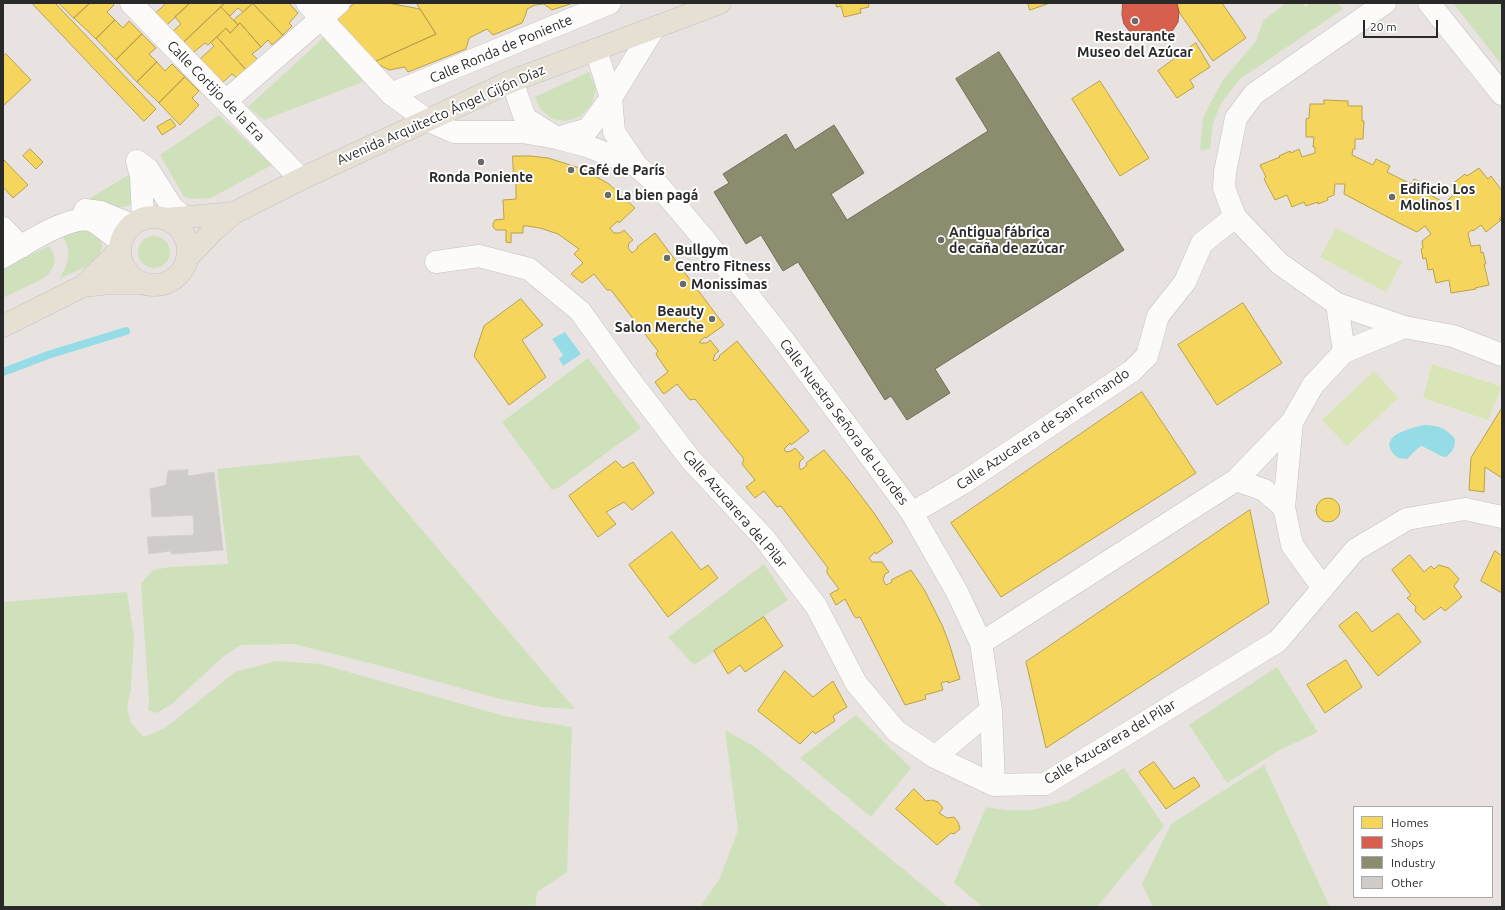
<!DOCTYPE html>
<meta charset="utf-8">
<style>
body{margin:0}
#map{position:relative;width:1505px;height:910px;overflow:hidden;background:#e8e3e0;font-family:Ubuntu,sans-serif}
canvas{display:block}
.frame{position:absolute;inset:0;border:4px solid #292929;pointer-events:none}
.legend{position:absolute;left:1353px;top:806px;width:140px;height:92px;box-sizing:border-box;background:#fff;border:1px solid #a9a9a9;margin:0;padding:5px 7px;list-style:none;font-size:12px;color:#292929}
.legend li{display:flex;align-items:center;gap:8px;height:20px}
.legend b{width:20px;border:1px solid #a9a9a9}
.scale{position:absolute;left:1363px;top:20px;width:75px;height:18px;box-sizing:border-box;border:2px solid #292929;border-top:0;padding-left:5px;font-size:12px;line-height:14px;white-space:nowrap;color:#292929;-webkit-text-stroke:3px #fff;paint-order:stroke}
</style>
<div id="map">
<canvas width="1505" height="910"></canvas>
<div class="frame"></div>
<ul class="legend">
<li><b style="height:11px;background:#f6d55c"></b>Homes</li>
<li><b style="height:11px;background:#d6604d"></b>Shops</li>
<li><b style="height:11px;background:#8c8c6e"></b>Industry</li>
<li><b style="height:11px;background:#cecbc9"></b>Other</li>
</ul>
<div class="scale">20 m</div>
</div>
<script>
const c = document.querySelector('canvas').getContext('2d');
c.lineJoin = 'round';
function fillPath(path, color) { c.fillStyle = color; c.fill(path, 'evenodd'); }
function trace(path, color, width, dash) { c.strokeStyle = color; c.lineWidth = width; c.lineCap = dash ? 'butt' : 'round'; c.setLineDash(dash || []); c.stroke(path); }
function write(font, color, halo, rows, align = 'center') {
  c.font = font + ' Ubuntu,sans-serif'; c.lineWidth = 4; c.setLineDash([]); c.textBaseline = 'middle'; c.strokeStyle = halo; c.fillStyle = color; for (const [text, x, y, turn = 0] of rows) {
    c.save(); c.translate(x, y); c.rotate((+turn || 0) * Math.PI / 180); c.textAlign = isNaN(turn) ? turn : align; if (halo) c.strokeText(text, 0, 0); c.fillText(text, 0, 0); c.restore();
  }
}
fillPath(new Path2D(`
 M1286 3H1303L1306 7 1310 3H1338L1343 9 1240 79 1222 102 1213 123 1210 149 1200 150 1203 117 1223 80 1256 41 1263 21Z
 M1453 3H1502V64H1501Z
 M325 36 365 81 264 120 248 107Z
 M589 72 596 89 592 104 580 117 566 121 552 119 540 109 535 97Z
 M219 115 272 165 211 198 194 199 184 197 160 155Z
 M130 174 133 203C118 213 104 204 89 199Z
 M81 229C102 233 106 241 98 261L59 279C69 263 72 253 63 237Z
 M138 252a16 16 0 1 1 32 0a16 16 0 1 1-32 0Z
 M49 246 53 252 55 262 52 269 46 277 3 298V268Z
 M588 358 641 428 558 488 552 490 502 422Z
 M358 455 575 709 542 707 496 698 389 668 294 644 241 645 224 656 173 703 157 713 148 710 149 702 141 583 153 570 170 567 228 564 217 469Z
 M764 564 788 600 694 665 668 637Z
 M127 592 134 637 131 689 127 707 131 723 144 737 165 728 235 672 276 661 320 664 504 716 572 727 567 872 537 892 535 907H3V602Z
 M1277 667 1318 732 1278 751 1227 783 1189 725Z
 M856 715 911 768 871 817 800 758Z
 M725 730 757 748 949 907H700L719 880 738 830Z
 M1264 765 1330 907H1153L1142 884 1171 824Z
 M1124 768 1164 826 1097 907H983L954 883 986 807 1006 810H1033L1068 800Z`), '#cfe1ba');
fillPath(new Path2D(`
 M1336 228 1402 262 1386 292 1320 257Z
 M1432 364 1502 387 1488 420 1423 398Z
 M1374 371 1398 398 1347 446 1322 420Z`), '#dae5b7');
fillPath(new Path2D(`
 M565 332 581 354 563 366 559 359 563 355 552 339Z
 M1424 425C1438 425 1446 428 1455 439 1455 448 1453 451 1446 457L1441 456 1422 446 1418 448 1407 459 1398 458C1374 437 1407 429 1424 425Z`), '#95dce6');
const homes = new Path2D(`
 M32 3H55L156 109 144 121Z
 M59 3H90L74 18Z
 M90 3H112L114 5 107 12 115 20 96 39 74 18Z
 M167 3H190L167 25 156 13Z
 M190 3H225L184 42 173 31 181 24 175 17Z
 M225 3H253L243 12 238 8 230 16 221 7Z
 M253 3H289L298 13 289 23 292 26 283 35Z
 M355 3H388L420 9 436 34 374 62 337 19Z
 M419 3H573L552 10 544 4 535 5 527 9 526 14 522 23 493 35 487 29 469 38 466 49 408 72 405 67 389 70 374 62 436 34 420 9 417 4Z
 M836 3H868L869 7 860 9 861 13 844 17 841 6 837 7Z
 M1028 3H1050L1030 10Z
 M1177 3H1222L1246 38 1213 61 1179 12Z
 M253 4 283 35 272 45 268 40 261 47 240 23 238 25 234 20Z
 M221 7 238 25 230 33 226 28 208 45 205 43 194 52 184 42Z
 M115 20 123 28 129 21 142 34 116 60 96 39Z
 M240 23 261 47 252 54 258 60 246 70 217 37 226 28 230 33Z
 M142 34 156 48 149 54 157 62 137 82 116 60Z
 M217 37 246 70 237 78 232 74 223 82 200 59 214 46 211 43Z
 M1196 43 1210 67 1190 80 1194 87 1177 98 1158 71Z
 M6 54 31 80 3 106V57Z
 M157 62 165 71 172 64 185 77 159 103 137 82Z
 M185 77 199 91 192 98 199 105 180 125 159 103Z
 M1100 81 1149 158 1120 176 1072 99Z
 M1324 100 1348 101V106H1362V121H1364L1363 139H1355V149H1353L1352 155 1373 165 1376 159 1390 166 1387 172 1411 184 1414 179 1428 186 1425 192 1445 203 1456 192 1451 185 1465 174 1467 176 1479 168 1488 179 1491 176 1502 191V216L1499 219 1501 220 1486 232 1481 225 1473 231 1472 230 1468 233 1471 246 1480 245 1481 253 1483 252 1486 264H1484L1489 285 1475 288 1476 289 1451 293 1449 280 1436 283 1433 269 1428 270 1426 258 1423 259 1421 249 1423 248 1422 241 1431 234 1425 226 1417 232 1401 224 1344 194 1345 184H1335L1334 195 1327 198 1328 200 1318 204V202L1306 206 1304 202 1292 207 1287 195 1275 200 1264 179 1266 177 1260 165 1280 157 1279 156 1290 151 1291 153 1299 149 1302 157 1315 153V147H1313L1314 137H1306V119L1309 118 1310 104H1324Z
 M171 119 176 126 162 135 157 127Z
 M30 149 43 162 36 169 23 156Z
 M513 156H531L548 158 583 169 609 184 635 208 619 223 618 221 610 228 614 233H620L624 230 625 231 633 240 629 243 628 248 632 253 638 248 637 247 655 233 724 325 706 338 705 337 699 342 701 343H707L710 340 719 351 715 354 713 360 715 361 720 357 719 356 737 341 809 431 791 445 790 443 784 449 786 452 791 451 795 448 804 458 800 461 799 467 801 470 807 465 806 463 824 450 849 480 874 513 893 542 876 554 875 552 869 558 872 562H882L889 572 885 574 883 580 886 585 892 582 891 580 911 570 925 591 942 625 949 643 960 679 948 683V681L941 683 943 690 925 695 926 699 905 705 860 617 856 618 854 616 845 599 836 605 830 594 839 589 827 573V570L828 568 781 506 777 507 764 491 755 498 746 487 755 480 742 464 744 459 695 399 690 400 677 384 664 394 662 392 655 382 668 372 657 356 656 354 658 351 611 290H607L594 274 582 283 571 274 583 263 574 254 579 249 558 234 540 228 527 226H523V233H511V243L506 242V230H496L493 227V224L495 220 504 219 503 200 516 199V179H514Z
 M3 159 28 185 13 198 3 187Z
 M521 299 543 325 522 340 546 377 509 405 474 356 484 326Z
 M1243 303 1282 363 1217 405 1178 345Z
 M1142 392 1196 473 1001 597 951 523Z
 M1502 408V478L1485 467 1484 492 1469 490 1471 458Z
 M616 461 623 468 633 462 654 493 632 510 624 502 606 512 616 524 598 537 569 496Z
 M1316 510a12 12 0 1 1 24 0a12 12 0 1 1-24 0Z
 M1250 510 1269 603 1046 748 1026 662Z
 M672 532 701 570 708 565 718 578 668 617 629 565Z
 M1495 551 1502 556V593L1481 581Z
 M1410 555 1424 572 1431 566 1434 569 1439 565 1449 568 1459 579 1454 586 1462 597 1445 611 1441 607 1424 620 1415 611 1416 607 1407 598 1411 595 1392 570Z
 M1357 612 1372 632 1398 613 1421 642 1378 676 1339 626Z
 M764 617 783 646 745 672 740 665 728 674 714 651Z
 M1346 660 1362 687 1325 713 1307 685Z
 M785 671 813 697 833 681 847 707 833 716 835 721 815 734 813 731 800 744 758 711Z
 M1154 762 1174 789 1194 777 1200 786 1166 809 1139 772Z
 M914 789 926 801 932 800 938 802 943 808 939 813 947 818 954 817 958 822 960 829 954 834 951 833 937 845 896 809Z`);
fillPath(homes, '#f6d55c');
trace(homes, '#b8a14d', 1);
const shops = new Path2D(`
 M1123 3H1177L1179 12 1178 22 1173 30 1166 37 1157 40 1147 41 1138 38 1130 32 1124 24 1122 15Z`);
fillPath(shops, '#d6604d');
trace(shops, '#a25042', 1);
const industry = new Path2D(`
 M999 52 1124 250 935 369 950 393 907 420 891 396 885 400 798 262 783 271 761 235 746 244 714 192 729 183 723 174 786 134 795 150 834 125 864 173 831 194 847 220 988 131 956 79Z`);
fillPath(industry, '#8c8c6e');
trace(industry, '#6e6e59', 1);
trace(new Path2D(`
 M3 372 48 355 126 331`), '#95dce6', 8);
const building = new Path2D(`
 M188 470V476L214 472 223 550 172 554 170 551 149 554 147 537 194 535 193 515 152 517 150 489 166 485 168 471Z`);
fillPath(building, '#cecbc9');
trace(building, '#d2cfcc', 1);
const minor = new Path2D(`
 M131 3 301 179
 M307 3 391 94 427 120 454 132H522L557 138 587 146 637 166
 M1385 3 1254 94 1236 118 1225 172 1224 188 1235 217 1280 264 1337 304 1404 327 1453 336 1502 355
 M1429 3 1502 94
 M596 50 611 98 614 132 637 166 659 186 705 240 785 342 912 513 957 592 981 643 991 710 994 785
 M512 81 525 118 557 138 588 129 611 98 654 28
 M391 94 610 3
 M226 101 339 3
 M137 161 148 169 172 207 183 217
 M137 161 141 176 143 218
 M85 210 100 212 132 225
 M3 228 21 247
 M3 257C22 246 68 215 90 220 97 222 114 237 121 242
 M436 262 479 256 529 269 580 311 623 371 691 460 764 538 816 606 856 683 896 731 935 757 994 785 1045 784 1278 641 1355 550 1407 519 1465 509 1502 517
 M1337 304 1344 352
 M1236 480 1264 490 1284 507
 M912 513 963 483 1132 371 1147 356 1158 316 1185 282 1202 243 1235 217
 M1323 588 1292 545 1284 507 1292 422 1313 385 1344 352 1404 327
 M981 643 1236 480 1292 422
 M935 757 991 710`);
const major = new Path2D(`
 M120 251a34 34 0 1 1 68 0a34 34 0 1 1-68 0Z
 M167 219 234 213
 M189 256 214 230 234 213 301 179 512 81 720 3
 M83 286 109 283H141
 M3 326 83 286 111 259 120 248`);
trace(minor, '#c2c0c1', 23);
trace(major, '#c4c2c1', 23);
trace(minor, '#fcfbfa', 22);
trace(major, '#e5dfd4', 22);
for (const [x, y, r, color] of [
 [1135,21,4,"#6c6a69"],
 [481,162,4,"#6c6a69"],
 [571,170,4,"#6c6a69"],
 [608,195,4,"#6c6a69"],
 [1392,197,4,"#6c6a69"],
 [941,240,4,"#6c6a69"],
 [667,258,4,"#6c6a69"],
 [683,284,4,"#6c6a69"],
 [712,319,4,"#6c6a69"]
]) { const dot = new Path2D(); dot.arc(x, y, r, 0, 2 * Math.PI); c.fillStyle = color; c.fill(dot); trace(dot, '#fff', 1.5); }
write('bold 14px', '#292929', '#fff', [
 ["Restaurante",1135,36,"center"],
 ["Museo del Azúcar",1135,52,"center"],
 ["Café de París",579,170],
 ["Ronda Poniente",481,177,"center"],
 ["Edificio Los",1400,189],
 ["Molinos I",1400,205],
 ["La bien pagá",616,195],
 ["Antigua fábrica",949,232],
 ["de caña de azúcar",949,248],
 ["Bullgym",675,250],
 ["Centro Fitness",675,266],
 ["Monissimas",691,284],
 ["Beauty",704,311,"right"],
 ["Salon Merche",704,327,"right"]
], 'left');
write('14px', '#292929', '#fff', [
 ["Calle Ronda de Poniente",501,49,-23],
 ["Calle Cortijo de la Era",216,91,46],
 ["Avenida Arquitecto Ángel Gijón Díaz",441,115,-24],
 ["Calle Nuestra Señora de Lourdes",844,422,53],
 ["Calle Azucarera de San Fernando",1043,429,-34],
 ["Calle Azucarera del Pilar",735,509,49],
 ["Calle Azucarera del Pilar",1110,742,-31]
]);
</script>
